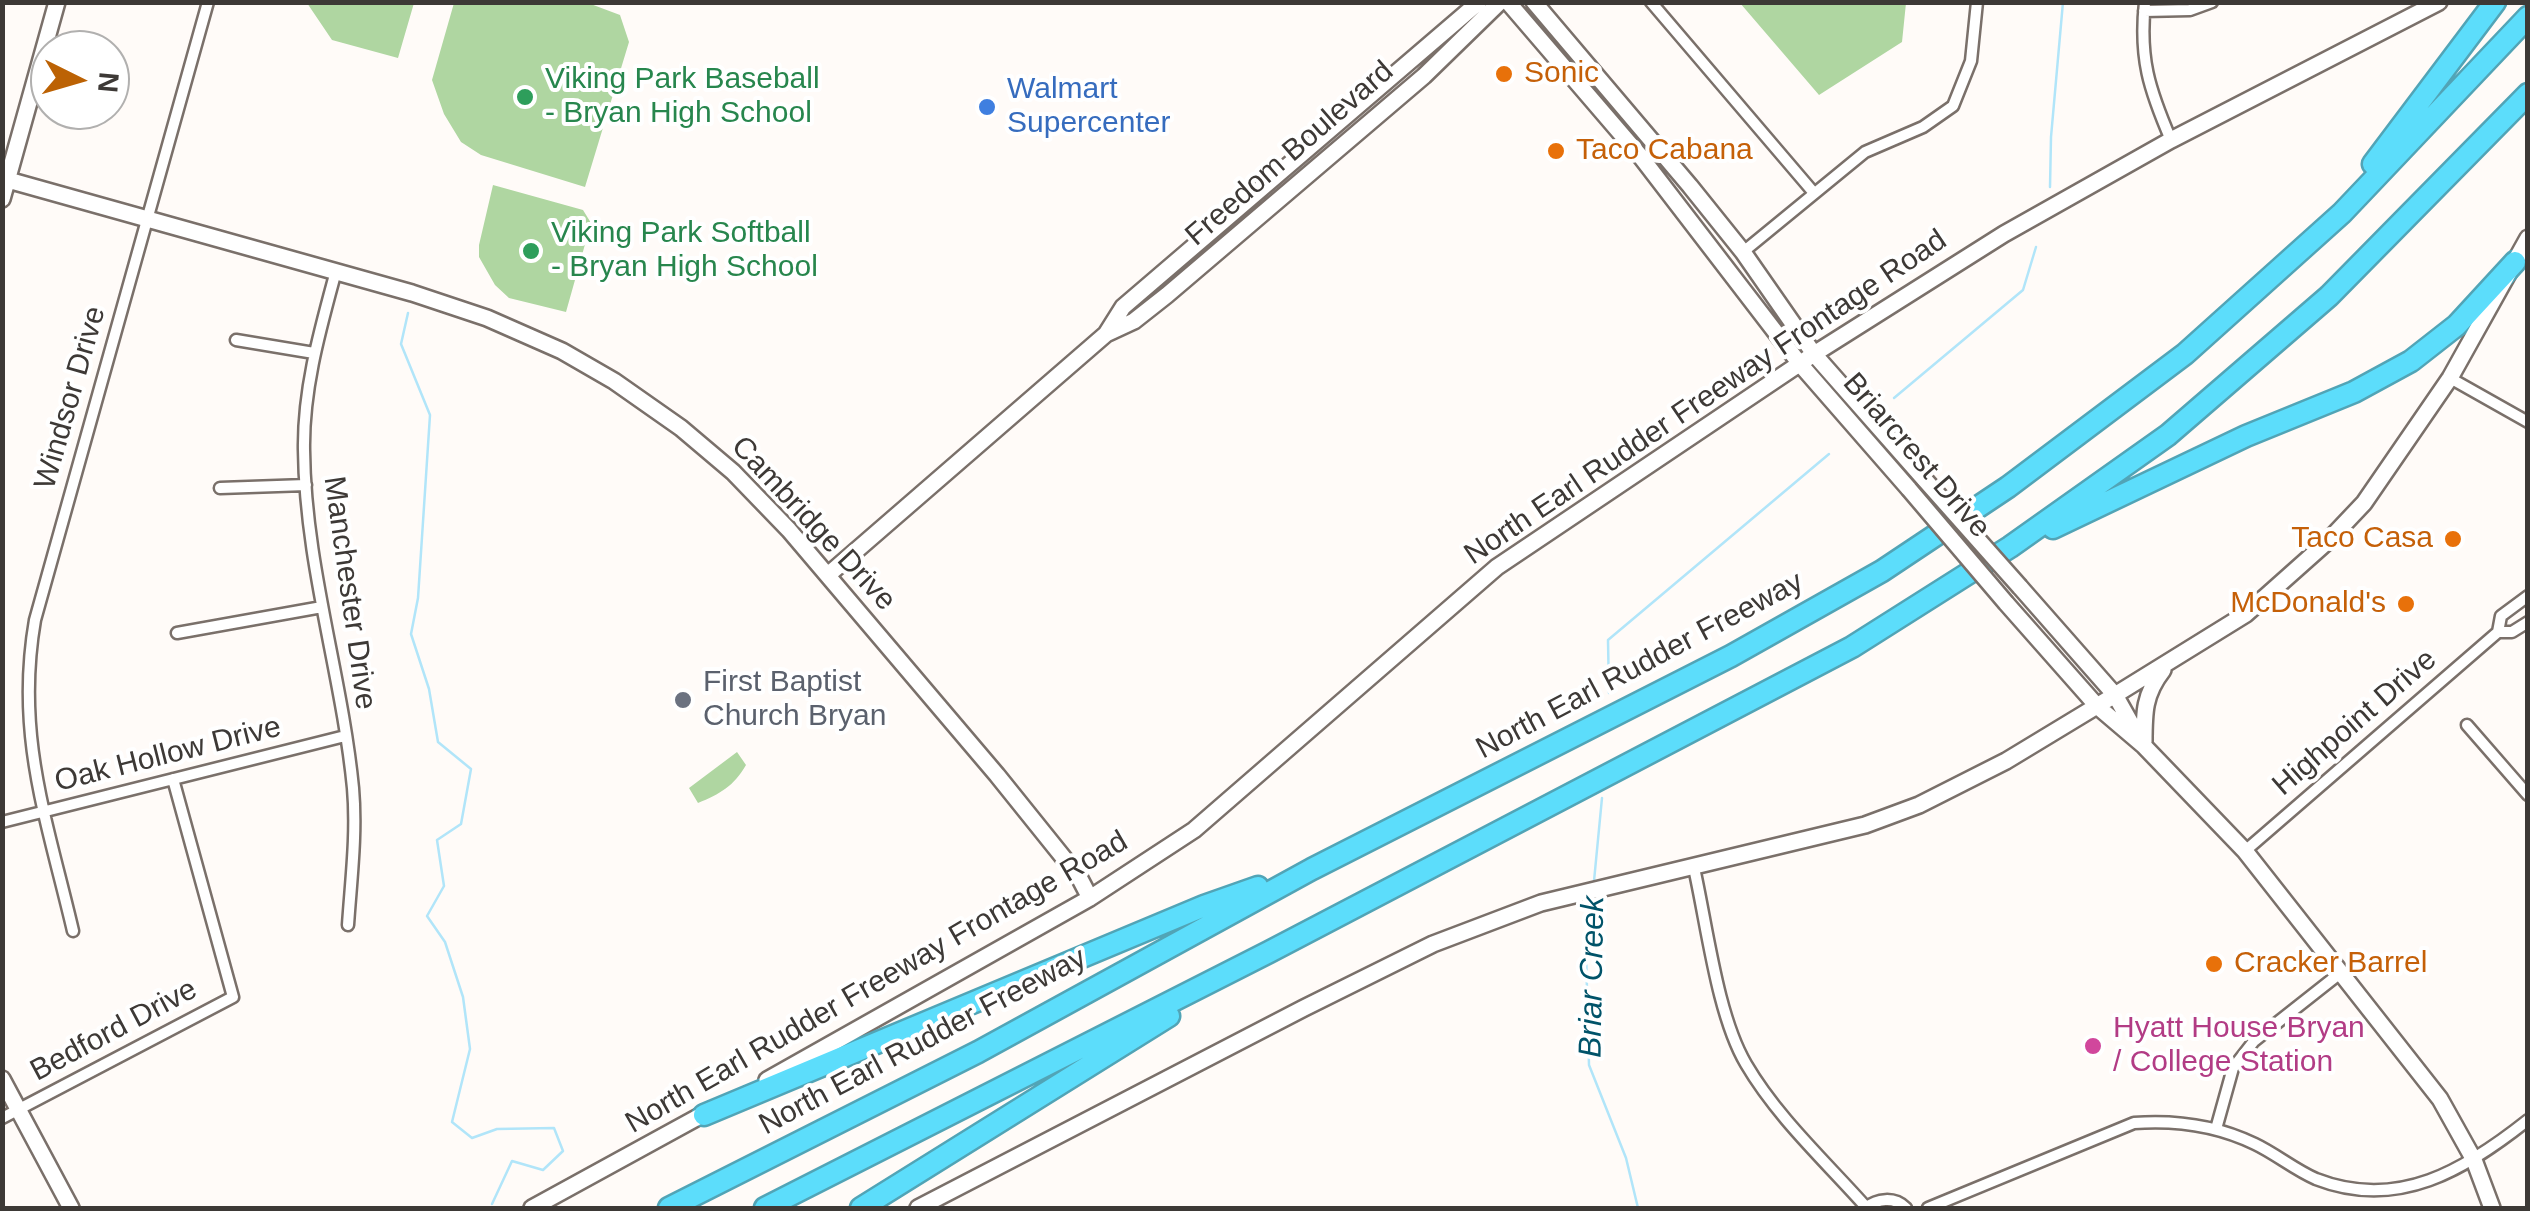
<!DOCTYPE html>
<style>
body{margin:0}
#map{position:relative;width:2530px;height:1211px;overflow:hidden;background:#fffbf8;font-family:Helvetica,sans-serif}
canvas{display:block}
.frame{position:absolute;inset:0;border:5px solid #3d3936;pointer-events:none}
.north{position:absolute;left:30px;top:30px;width:100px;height:100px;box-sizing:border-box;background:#fff;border:2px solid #b1b0af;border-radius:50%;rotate:95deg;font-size:28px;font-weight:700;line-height:40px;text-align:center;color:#3d3936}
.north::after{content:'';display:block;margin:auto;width:35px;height:45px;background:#bc6204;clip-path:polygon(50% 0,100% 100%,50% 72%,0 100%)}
</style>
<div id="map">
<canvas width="2530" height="1211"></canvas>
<div class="frame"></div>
<div class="north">N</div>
</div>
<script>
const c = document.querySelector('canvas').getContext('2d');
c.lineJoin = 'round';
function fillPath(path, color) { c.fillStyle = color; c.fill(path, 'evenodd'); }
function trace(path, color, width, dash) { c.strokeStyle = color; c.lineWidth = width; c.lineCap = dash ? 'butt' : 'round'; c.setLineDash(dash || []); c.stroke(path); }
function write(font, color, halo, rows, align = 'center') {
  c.font = font + ' Helvetica,sans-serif'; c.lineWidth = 8; c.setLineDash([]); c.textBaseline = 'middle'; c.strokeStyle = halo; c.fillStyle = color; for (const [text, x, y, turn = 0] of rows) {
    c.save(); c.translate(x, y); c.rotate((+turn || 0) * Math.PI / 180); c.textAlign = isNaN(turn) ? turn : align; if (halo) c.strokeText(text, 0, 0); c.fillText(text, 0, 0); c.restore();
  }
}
fillPath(new Path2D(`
 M307 3H414L398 58 332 40Z
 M454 3H588L620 15 629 42 585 187 481 155 461 142 444 114 432 80Z
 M1740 3H1906L1902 42 1819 95Z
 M493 185 583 210 591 223 566 312 509 298 495 285 479 257V245Z
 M737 752 746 765C734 786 720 794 698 803L689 788Z`), '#afd6a1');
trace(new Path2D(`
 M2050 187 2051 137 2063 2
 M408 313 401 344 430 415 418 598 411 634 429 689 438 742 471 769 461 824 437 840 444 886 427 916 445 942 463 997 470 1049 452 1122 472 1138 497 1129 554 1128 563 1151 543 1170 512 1161 492 1204
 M1894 398 2023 290 2036 247
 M1609 693 1608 640 1829 454
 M1594 881 1602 798
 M1592 899 1586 952 1589 1065 1626 1158 1638 1208`), '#b1e5f9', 2.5);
const street = new Path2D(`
 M1651 2 1814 193
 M2145 2C2139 58 2149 89 2171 140
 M2144 11 2190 10 2212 2
 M1743 252 1865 152 1923 127 1953 106 1971 61 1977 2
 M336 271C320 330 303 389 304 450 305 565 342 675 353 788 357 834 351 880 348 925
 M236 340 314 353
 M2450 378 2528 422
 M220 488 306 485
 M2498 632 2501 616 2528 596
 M177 633 322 607
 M2467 725 2528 795
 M2 822 345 736
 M2245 851 2498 632H2512L2528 622
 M1694 868C1707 925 1717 1015 1746 1064 1777 1117 1825 1161 1866 1207
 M73 931C47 820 15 735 35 620L208 2
 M2 1118 233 997 173 779
 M2216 1129 2233 1068 2254 1041 2339 974
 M1865 1208C1877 1199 1894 1196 1906 1208
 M1928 1208 2134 1123C2175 1120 2218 1126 2255 1144 2276 1154 2295 1170 2316 1179 2398 1211 2465 1170 2528 1120`);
const secondary = new Path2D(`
 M1508 2 1641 157 1800 364 1909 489
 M1534 2 1690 186 1743 252 1814 354 1925 480
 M8 180 412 293 487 318 562 351 614 381 681 428 733 472 789 530 997 775 1079 877 1090 898
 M2 199 57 2
 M1106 334 1134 321 1167 295 1424 76 1500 2
 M828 575 1106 334 1123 307 1479 2
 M2020 587 2115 695 2137 734
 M2006 603 2097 706 2144 746 2245 851 2440 1099 2474 1160 2492 1208
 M2144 742C2144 713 2144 694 2163 670
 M2 1079 71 1208
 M767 1080 1090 898 1194 830 1497 567 1814 354 2004 234 2171 140 2439 2
 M532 1208 711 1110
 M918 1208 1304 1008 1433 944 1541 903 1865 825 1919 805 2006 761 2115 695 2246 614 2328 541 2364 503 2450 378 2528 238`);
const highway = new Path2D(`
 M2373 164 2495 2
 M2053 528 2246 436 2354 392 2411 361 2457 325 2515 262
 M704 1115 1204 906 1258 887
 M669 1208 978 1052 1312 869 1731 656 1882 571 2008 487 2185 354 2342 213 2528 17
 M765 1208 1269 952 1852 647 2010 547 2168 435 2329 296 2528 94
 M861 1208 1169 1016`);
trace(street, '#7a706a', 15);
trace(secondary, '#7a706a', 20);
trace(highway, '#51a4b6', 25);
trace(street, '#fff', 10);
trace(secondary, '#fff', 15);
trace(highway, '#5cddfb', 20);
const secondaryBridge = new Path2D(`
 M1925 480 2020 587
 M1909 489 2006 603`);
trace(secondaryBridge, '#7a706a', 20, []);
trace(secondaryBridge, '#fff', 15);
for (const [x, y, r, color] of [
 [1504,74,10,"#e8710a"],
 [525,97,10,"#2e9e5b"],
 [987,107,10,"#3f7fe0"],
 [1556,151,10,"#e8710a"],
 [531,251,10,"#2e9e5b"],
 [2453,539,10,"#e8710a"],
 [2406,604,10,"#e8710a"],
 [683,700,10,"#6b7280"],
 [2214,964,10,"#e8710a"],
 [2093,1046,10,"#d1479c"]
]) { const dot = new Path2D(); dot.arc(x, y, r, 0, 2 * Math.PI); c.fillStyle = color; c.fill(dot); trace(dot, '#fff', 4); }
write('30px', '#c56008', '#fff', [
 ["Sonic",1524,74],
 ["Taco Cabana",1576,151],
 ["Taco Casa",2433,539,"right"],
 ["McDonald's",2386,604,"right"],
 ["Cracker Barrel",2234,964]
], 'left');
write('30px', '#27864d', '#fff', [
 ["Viking Park Baseball",545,80],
 ["- Bryan High School",545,114],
 ["Viking Park Softball",551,234],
 ["- Bryan High School",551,268]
], 'left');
write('30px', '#366cbe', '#fff', [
 ["Walmart",1007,90],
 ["Supercenter",1007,124]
], 'left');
write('30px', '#3d3936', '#fff', [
 ["Freedom Boulevard",1290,154,-41],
 ["Windsor Drive",71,398,-74],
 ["North Earl Rudder Freeway Frontage Road",1706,398,-34],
 ["Briarcrest Drive",1916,456,49],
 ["Cambridge Drive",813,524,47],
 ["Manchester Drive",349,593,82],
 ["North Earl Rudder Freeway",1640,666,-28],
 ["Highpoint Drive",2355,723,-41],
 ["Oak Hollow Drive",168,755,-14],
 ["North Earl Rudder Freeway Frontage Road",877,983,-30],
 ["Bedford Drive",114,1031,-28],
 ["North Earl Rudder Freeway",923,1042,-28]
]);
write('30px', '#5b616d', '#fff', [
 ["First Baptist",703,683],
 ["Church Bryan",703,717]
], 'left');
write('30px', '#b23c85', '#fff', [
 ["Hyatt House Bryan",2113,1029],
 ["/ College Station",2113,1063]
], 'left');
write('italic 32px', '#005369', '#fff', [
 ["Briar Creek",1593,977,-89]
]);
</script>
